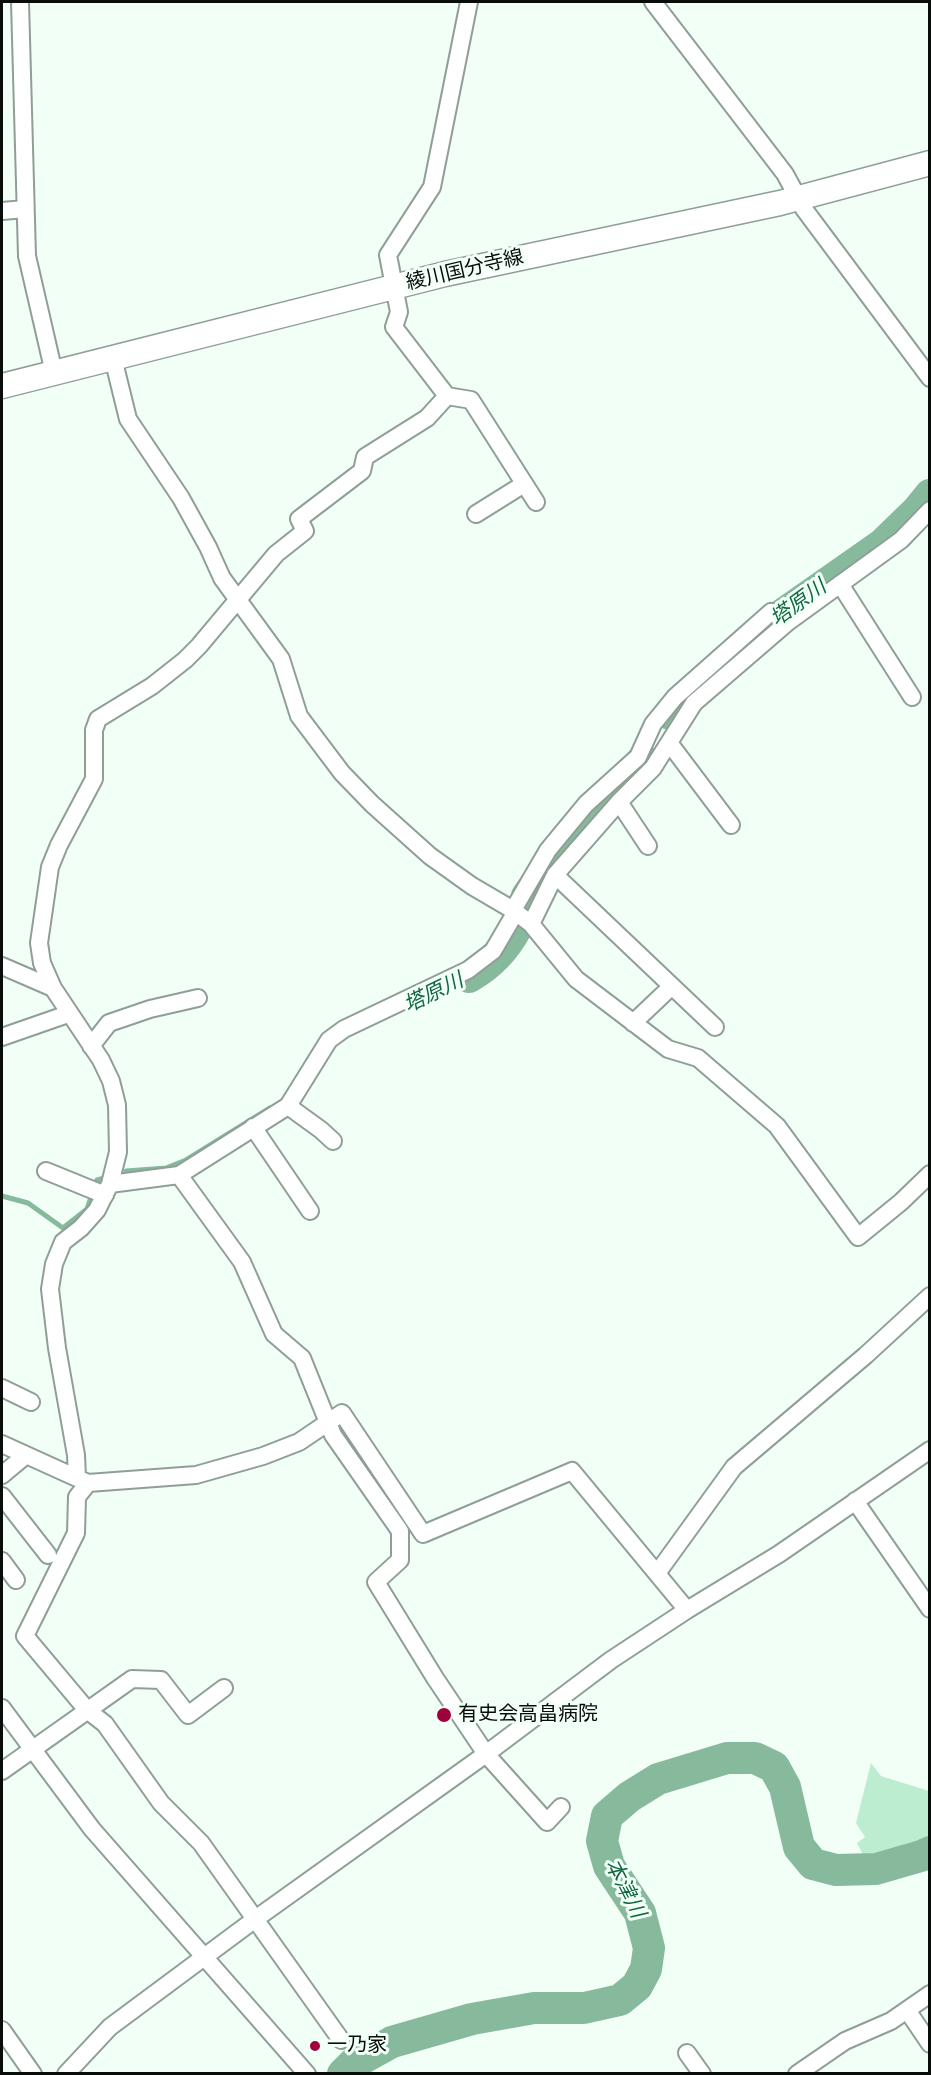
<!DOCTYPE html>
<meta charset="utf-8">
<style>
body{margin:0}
#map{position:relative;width:931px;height:2075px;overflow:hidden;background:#f1fff6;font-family:"Sofia Sans Condensed",sans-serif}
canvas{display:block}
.frame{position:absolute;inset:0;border:3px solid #080d0a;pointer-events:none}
</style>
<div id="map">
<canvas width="931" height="2075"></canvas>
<div class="frame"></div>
</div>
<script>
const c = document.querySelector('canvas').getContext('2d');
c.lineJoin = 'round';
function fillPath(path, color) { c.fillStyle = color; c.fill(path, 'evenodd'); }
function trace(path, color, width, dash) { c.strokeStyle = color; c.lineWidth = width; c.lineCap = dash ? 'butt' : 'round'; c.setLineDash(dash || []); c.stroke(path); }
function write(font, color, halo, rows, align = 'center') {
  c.font = font + ' "Sofia Sans Condensed","Noto Sans JP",sans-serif'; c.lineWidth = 6; c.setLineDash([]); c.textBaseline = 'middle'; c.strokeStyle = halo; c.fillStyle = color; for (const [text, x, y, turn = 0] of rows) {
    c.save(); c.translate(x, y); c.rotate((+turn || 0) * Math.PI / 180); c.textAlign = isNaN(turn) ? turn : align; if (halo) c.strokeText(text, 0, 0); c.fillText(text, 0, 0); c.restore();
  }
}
fillPath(new Path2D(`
 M871 1763 881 1776 929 1791V1837L908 1849 865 1859 857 1843 865 1837 856 1823Z`), '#bdedd0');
trace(new Path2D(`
 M126 1171 166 1168 186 1160 270 1108
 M2 1196 28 1203 63 1228 87 1209 97 1180 108 1177`), '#87ba9d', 5);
trace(new Path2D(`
 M670 714 773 621 883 544 917 511 930 495
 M527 896 576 829 643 760
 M469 977C491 964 505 949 517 927
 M343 2074 354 2063 392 2042 472 2019 534 2008H584L620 2000 637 1986 646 1969 649 1948 640 1913 609 1866 602 1841 607 1816 629 1797 658 1779 727 1758H755L774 1767 785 1787 799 1847 813 1864 836 1870 876 1869 921 1856 930 1852`), '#87ba9d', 32);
const street = new Path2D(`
 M20 2 27 256 54 373
 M469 2 432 187 388 255 399 312 394 327 447 396 471 400 536 502
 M653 2 785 174 804 209 930 378
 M2 211 25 209
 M113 358 128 419 181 498 208 547 222 578 281 659 299 716 342 773 372 804 430 856 472 886 513 910 531 924 576 979 668 1049 698 1058 777 1126 858 1237 901 1202 930 1174
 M476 514 524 484
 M840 584 912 697
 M670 744 731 825
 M619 802 648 846
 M555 875 715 1027
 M531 924 555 875 619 802 653 768 694 703 788 622
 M2 966 53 988
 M633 1023 672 986
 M2 1037 68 1014
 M91 1046 109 1023 150 1009 198 998
 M288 1106 321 1130 333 1141
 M253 1127 310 1211
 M46 1171 105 1195
 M179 1175 242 1262 274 1334 302 1358 333 1435 400 1531V1560L376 1582 435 1678 486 1754 547 1822 561 1807
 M110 1184 179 1175 288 1106 329 1040 344 1029 468 970 493 951 514 915 513 910 548 850 586 804 638 757 653 724 675 697 771 612 788 622 901 540 930 510
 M2 1388 31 1402
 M2 1444 88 1483 196 1475 263 1456 299 1442 342 1413 423 1534 572 1471 687 1610
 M2 1475 26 1455
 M77 1478 76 1455 57 1348 50 1289 54 1264 63 1242 81 1228 97 1210 110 1184 118 1152 117 1105 111 1081 101 1060 53 988 42 963 39 943 50 867 59 845 94 779V730L98 719 152 686 185 660 199 646 276 554 305 531 299 519 362 471 365 457 427 418 447 396
 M88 1483 77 1497 76 1533 25 1636 87 1710 105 1724 161 1803 201 1843 341 2040
 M2 1496 48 1555
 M855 1501 930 1609
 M2 1561 16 1580
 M658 1572 734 1467 866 1355 930 1296
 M2 1708 92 1829 307 2074
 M2 1771 132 1679 161 1680 188 1715 224 1688
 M907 2010 930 2044
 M2 2030 33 2074
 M687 2053 702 2074
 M66 2074 110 2027 254 1920 486 1754 611 1660 687 1610 779 1554 930 1450
 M797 2074 845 2041 891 2021 930 1994`);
const secondary = new Path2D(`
 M2 386 445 274 780 203 930 163`);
trace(street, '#909f96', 20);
trace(secondary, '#909f96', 27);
trace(street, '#fff', 16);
trace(secondary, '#fff', 24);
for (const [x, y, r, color] of [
 [444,1715,8,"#a0013e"],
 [315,2046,6,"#a0013e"]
]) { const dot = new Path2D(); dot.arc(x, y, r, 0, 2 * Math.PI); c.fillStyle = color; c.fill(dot); trace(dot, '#f1fff6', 2); }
write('20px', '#080d0a', '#f1fff6', [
 ["綾川国分寺線",465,271,-13]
]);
write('20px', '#080d0a', '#f1fff6', [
 ["有史会高畠病院",458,1715],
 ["一乃家",327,2046]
], 'left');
write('italic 21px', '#116742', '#f1fff6', [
 ["塔原川",799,604,-36],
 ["塔原川",434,994,-26],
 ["本津川",624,1889,63]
]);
</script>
